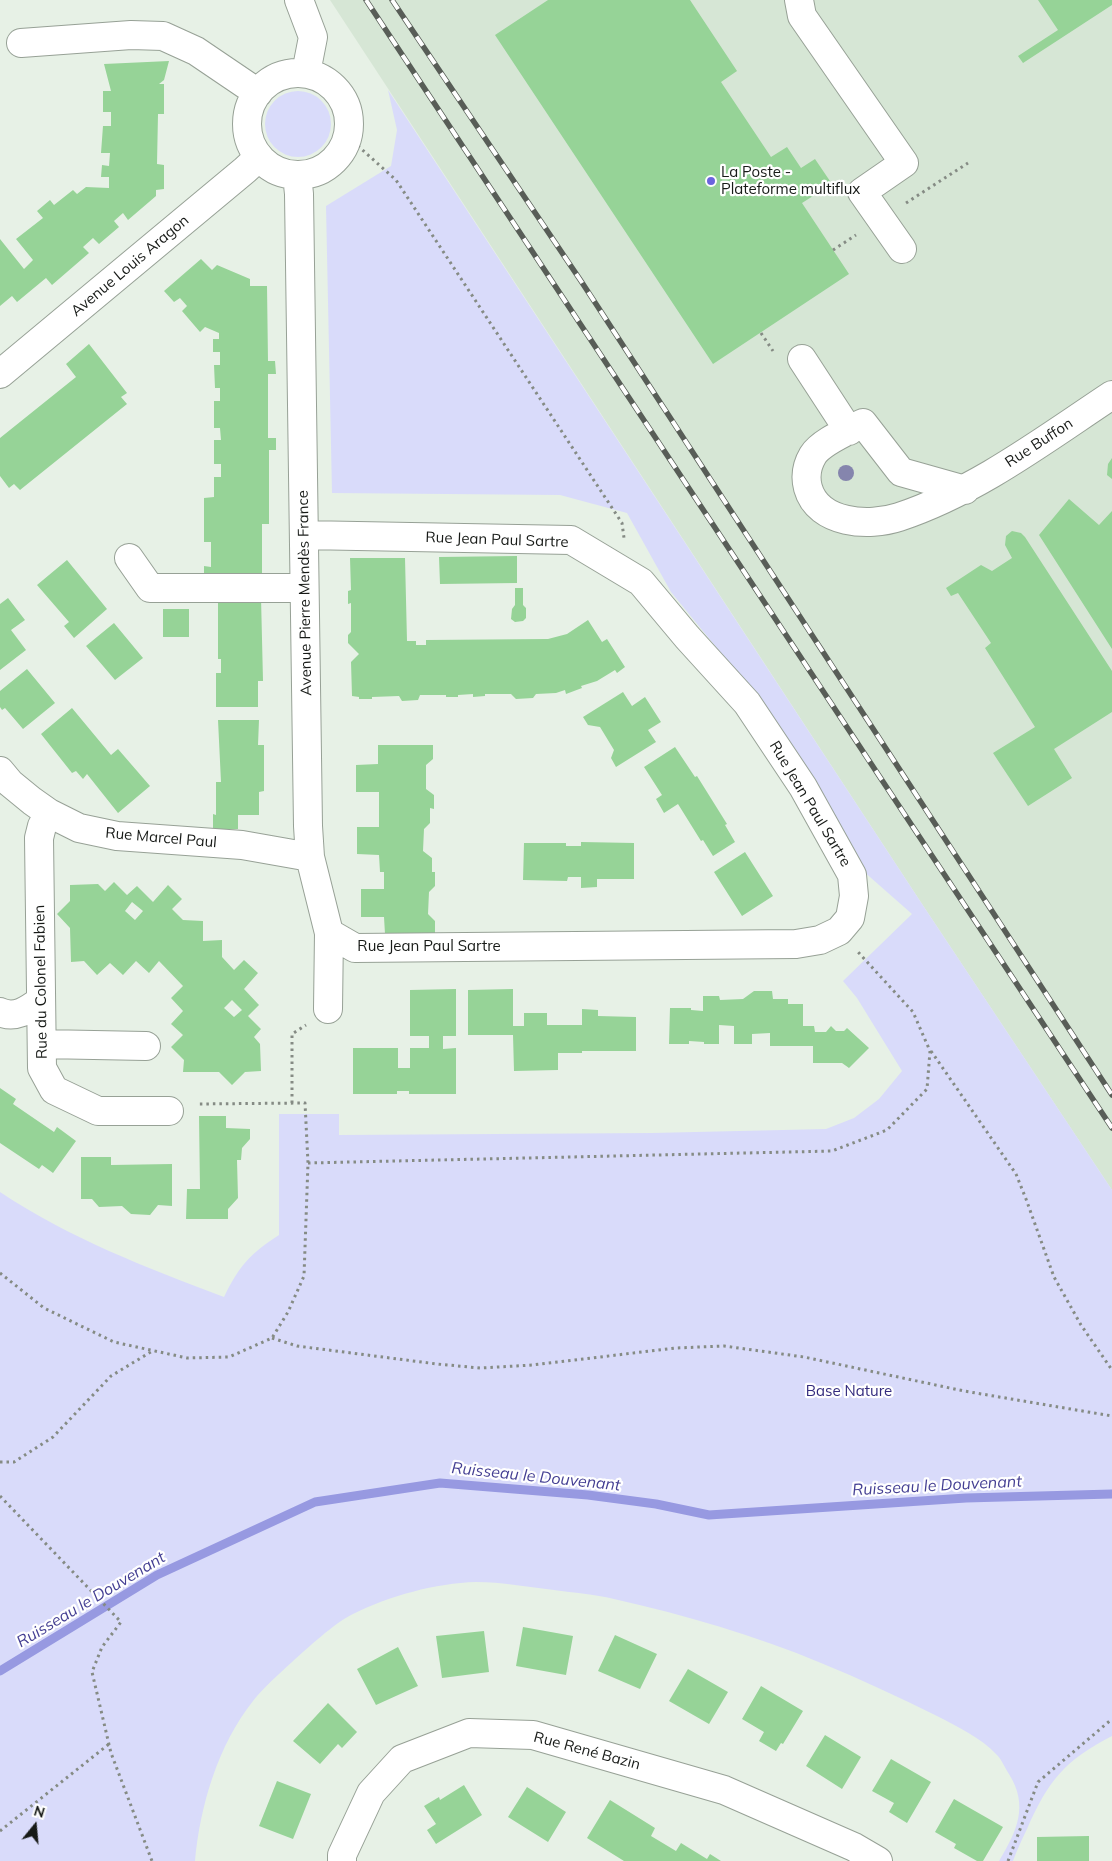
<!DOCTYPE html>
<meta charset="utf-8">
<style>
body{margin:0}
#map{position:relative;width:1112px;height:1861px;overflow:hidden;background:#e7f1e6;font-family:Mulish,sans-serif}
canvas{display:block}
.north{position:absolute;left:10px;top:1801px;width:50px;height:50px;-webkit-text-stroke:4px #fff;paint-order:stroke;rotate:17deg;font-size:14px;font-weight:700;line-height:20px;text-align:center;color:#171a17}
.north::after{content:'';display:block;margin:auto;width:18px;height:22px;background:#171a17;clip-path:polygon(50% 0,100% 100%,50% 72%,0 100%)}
</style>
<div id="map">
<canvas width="1112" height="1861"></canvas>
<div class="north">N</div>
</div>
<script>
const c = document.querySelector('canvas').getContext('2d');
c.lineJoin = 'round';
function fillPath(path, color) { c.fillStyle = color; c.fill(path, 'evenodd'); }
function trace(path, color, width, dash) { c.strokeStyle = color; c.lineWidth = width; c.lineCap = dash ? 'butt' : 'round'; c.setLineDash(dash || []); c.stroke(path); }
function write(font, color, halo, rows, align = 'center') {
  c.font = font + ' Mulish,sans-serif'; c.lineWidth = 4.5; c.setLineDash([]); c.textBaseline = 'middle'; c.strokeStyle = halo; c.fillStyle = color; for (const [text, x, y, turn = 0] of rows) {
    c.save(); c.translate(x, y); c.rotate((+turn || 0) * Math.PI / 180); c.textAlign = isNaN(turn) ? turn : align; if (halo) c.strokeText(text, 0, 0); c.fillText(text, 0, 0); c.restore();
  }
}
fillPath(new Path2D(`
 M330 0H1112V1190L924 907Z`), '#d6e6d5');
fillPath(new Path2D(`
 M388 90 924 907 1112 1190V1736C1065 1760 1048 1781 1027 1829 1022 1839 1017 1850 1013 1861H999C1017 1831 1029 1806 1009 1774 1005 1768 1002 1760 997 1755 980 1737 958 1727 937 1716 899 1697 860 1679 821 1663 754 1635 685 1615 614 1599 594 1594 574 1593 554 1590 528 1587 502 1582 476 1582 436 1583 389 1596 353 1614 333 1624 309 1647 292 1662 279 1674 264 1687 253 1701 218 1745 200 1806 195 1861H0V1192C69 1238 147 1268 224 1297 239 1266 250 1254 279 1235V1114H339V1135L652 1133 826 1129 854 1118 879 1099 902 1071 857 998 843 981 912 914 862 870 843 829 774 718 671 592 627 513 560 495 332 493 326 206 391 166 397 130Z
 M265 124a33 33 0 1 1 66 0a33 33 0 1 1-66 0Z`), '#d9dbfa');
trace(new Path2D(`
 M0 1671 157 1575 315 1502 440 1483 588 1495 656 1504 709 1515 966 1498 1112 1494`), '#9799e1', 9);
fillPath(new Path2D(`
 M548 0H690L737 71 721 82 771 157 787 147 801 168 815 159 832 184 802 203 849 274 713 364 495 35Z
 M1038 0H1112V5L1023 63 1018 56 1058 30Z
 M169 61 164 80 159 84H164V114H158L157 164 164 165V189L156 190V196L128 220 123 213 114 221 119 227 99 244 93 238 83 247 89 253 52 285 46 278 17 302 12 296 0 306V239L24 269 33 260 16 239 43 218 37 211 50 200 54 205 73 190 77 194 86 187 109 188V177H101L102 165 109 166 110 153H101L103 126H111V112H103V91H111L104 64Z
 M201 259 212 270 217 265 250 279V286H267L268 361H275L276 374H268V438H276V450H269V524H262V580L204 581V566L211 567V542H204V498L214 497V477H221V464H214V440H221L220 428H214V401H220V388H215L214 365H220V352H213V339H219V333L205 327 200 332 182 311 187 306 180 298 174 302 164 291Z
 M89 344 127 393 121 397 127 404 20 490 14 484 9 488 0 476V438L76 377 66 364Z
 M1112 458V479L1107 475 1108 464Z
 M1069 499 1099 525 1112 511V649L1039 535Z
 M1012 531 1021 533 1025 537 1112 671V712L1054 749 1072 778 1028 806 993 753 1035 727 985 648 991 643 958 593 951 596 946 588 981 565 992 571 1012 558 1005 545 1006 536Z
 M517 556V583L440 584 439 557Z
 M350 558H405L407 641H416V645H426V640L548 639 567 634 588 620 602 642 607 639 625 667 617 673 615 670 597 681 581 686 582 688 566 694 565 690 556 693 536 694 533 698 516 699 511 694H485V696L473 697V694L458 695V697H446V695H420L418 700 402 701 399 696 372 697V699H359V697L352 696 351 662 359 654 348 643V635L351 632V603L348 604V591L351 590Z
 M67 560 107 609 74 638 64 626 69 622 37 585Z
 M515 588H523V605L526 608V618L523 621 515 622 511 619 512 609 515 605Z
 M261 597 263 681H258V707H216V673H221V659H218V598Z
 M8 598 25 620 11 630 26 650 0 670V604Z
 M163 609H189V637H163Z
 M114 623 143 658 115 680 86 646Z
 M27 669 55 703 23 729 5 708 2 710 0 707V691Z
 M623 692 632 706 645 697 661 722 648 730 656 742 616 767 611 758 614 750 600 727 588 725 583 717Z
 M72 708 111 755 118 749 150 786 118 813 87 774 83 779 76 771 72 773 41 734Z
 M218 720H259L258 745H264V791L259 792V815H238V829L213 830V814L216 815V782H221Z
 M378 745H433V759L426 765V789L434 795V809L430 808V823L424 829 423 851 432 858V872H435V886L429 892 428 914 435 921V933L385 934 384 917H361V889H384V872H380L379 855 357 854V827H379V792H356V765L378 764Z
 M675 747 695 777 697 776 727 824 725 825 735 842 713 856 703 840 701 841 678 804 664 813 656 799 662 795 644 767Z
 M581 842 634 843V879H597V887L581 888V877H568L567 881 523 880 524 843H566V846H581Z
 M745 852 773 896 742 916 714 872Z
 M114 882 127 895 137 886 153 902 168 885 182 899 172 909 183 920 203 921V941L222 940V957L234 970 244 960 258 973 244 989 259 1005 248 1016 261 1029 254 1037 260 1044 261 1071 245 1072 232 1085 219 1072H183L184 1060 171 1047 183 1035 171 1024 183 1011 171 998 183 986 159 961 149 973 136 961 123 975 110 963 97 975 84 961 71 962 70 928 57 914 70 901V885L98 884 105 891ZM132 902 143 911 135 920 125 911ZM232 1000 242 1010 234 1017 224 1008Z
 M456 989V1036H443V1049L456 1048V1094H409V1091H397V1094H353V1048H398V1068H410V1048H429V1036H410V990Z
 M513 989V1026H524V1013H547V1025H582V1009L598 1010V1016L636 1017V1051H582V1053H558V1070L514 1071 513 1035H468V990Z
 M754 991H772L773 999H788V1004H803V1026H814L815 1032H826L831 1026 836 1031H844L847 1028 869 1048 849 1068 842 1063H813V1046H770V1033L752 1034V1044H734V1026L719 1025V1044H704V1042L689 1041V1044H669L670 1008H691V1010L703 1011V996H719L720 1000 743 999Z
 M0 1088 16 1099 13 1104 54 1132 57 1127 76 1141 53 1173 42 1165 39 1169 0 1143Z
 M199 1116H226V1128L250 1129V1139L242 1148 241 1160H237L238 1198 228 1209V1219H186L187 1189H200Z
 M81 1157H111V1165L172 1164V1206L158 1205 150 1215 131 1214 122 1206 99 1207 92 1199H81Z
 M523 1627 573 1636 566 1675 516 1666Z
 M484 1631 489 1672 442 1678 436 1636Z
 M615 1635 657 1654 640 1689 598 1671Z
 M398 1647 418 1686 376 1705 357 1669Z
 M688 1669 728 1692 709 1724 669 1701Z
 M761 1686 803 1711 783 1744 781 1743 776 1751 759 1741 764 1732 742 1719Z
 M328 1703 357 1732 342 1748 338 1744 320 1764 293 1741Z
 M825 1735 861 1757 842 1789 806 1766Z
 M891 1759 931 1782 907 1823 889 1812 894 1803 872 1791Z
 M277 1781 311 1794 293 1839 259 1826Z
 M464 1785 482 1815 436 1844 427 1830 436 1824 424 1806 439 1797 440 1800Z
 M527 1787 566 1812 548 1842 508 1817Z
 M954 1799 1003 1827 983 1861H977L954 1848 956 1844 935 1832Z
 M610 1800 655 1828 651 1836 676 1851 681 1843 707 1859 710 1854 721 1861H624L587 1838Z
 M1089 1836V1861H1037V1837Z`), '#96d397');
const minor = new Path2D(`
 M299 0 313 37 306 73
 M799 0 802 16 904 163 862 192 902 249
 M21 43 131 35 163 36 196 51 258 93
 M247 124a51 51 0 1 1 102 0a51 51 0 1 1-102 0Z
 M297 175 299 194 308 826 310 857 329 933 328 1009
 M802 359 849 431
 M0 374 245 170 259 157
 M965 490 901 472 863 423C849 431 822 441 813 455 807 465 805 477 808 488 818 524 869 527 899 517 977 491 1044 440 1112 395
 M304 535 571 540 641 582 687 637 747 703 803 787 852 875 854 896 850 918 839 931 820 940 796 944 355 948 329 933
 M129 558 150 588H304
 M0 771 10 783 32 801 49 813 79 828 117 836 242 845 310 857
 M49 813 42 826 39 838 42 1068 54 1090 98 1111H169
 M0 1012C15 1019 28 1010 40 1001
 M42 1044 146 1046
 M342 1861V1855L371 1793 402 1759 469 1733 533 1735 724 1790 854 1847 878 1861`);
trace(minor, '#97a196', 30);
trace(new Path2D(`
 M348 137 396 180 622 523 624 538
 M906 203 968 163
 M833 250 856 235
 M761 333 773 351
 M931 1051 1016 1174 1026 1199 1054 1277 1081 1325 1112 1370
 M292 1103V1034L306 1025
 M308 1163 832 1151 887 1130 927 1089 930 1051 913 1012 858 952
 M0 1273 44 1308 114 1342 187 1358 229 1357 272 1338 288 1312 304 1276 308 1163 305 1103 196 1104
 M272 1338 297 1346 437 1364 480 1368 532 1365 676 1348 724 1346 804 1357 964 1391 1112 1416
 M0 1462H14L53 1437 111 1376 154 1350
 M0 1496 121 1622 102 1647 92 1672 111 1753 152 1861
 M0 1831 109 1744
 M1008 1861 1038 1782 1112 1719`), '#858b84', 3, [2.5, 4]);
trace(minor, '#fff', 28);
const rail = new Path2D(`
 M366 0 1112 1128
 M392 0 581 281 1112 1095`);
trace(rail, '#585d57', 5.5);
trace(rail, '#fff', 4, [11]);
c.fillStyle = '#8585ad';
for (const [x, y] of [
 [846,473]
]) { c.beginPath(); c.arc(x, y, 8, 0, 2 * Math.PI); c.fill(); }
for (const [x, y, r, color] of [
 [711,181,5,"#6b64de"]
]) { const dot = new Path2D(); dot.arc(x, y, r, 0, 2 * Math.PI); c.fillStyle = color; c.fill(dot); trace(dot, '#fff', 2); }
write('15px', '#171a17', '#fff', [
 ["La Poste -",721,172],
 ["Plateforme multiflux",721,189]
], 'left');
write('15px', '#171a17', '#fff', [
 ["Avenue Louis Aragon",130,266,-40],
 ["Rue Buffon",1039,443,-33],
 ["Rue Jean Paul Sartre",497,540,2],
 ["Avenue Pierre Mendès France",305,593,-91],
 ["Rue Jean Paul Sartre",810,804,59],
 ["Rue Marcel Paul",161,838,5],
 ["Rue Jean Paul Sartre",429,946],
 ["Rue du Colonel Fabien",41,982,-91],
 ["Rue René Bazin",587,1751,15]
]);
write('15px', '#342c7e', '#fff', [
 ["Base Nature",849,1391]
]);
write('italic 16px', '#443f93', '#fff', [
 ["Ruisseau le Douvenant",536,1477,6],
 ["Ruisseau le Douvenant",937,1486,-3],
 ["Ruisseau le Douvenant",91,1600,-31]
]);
</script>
